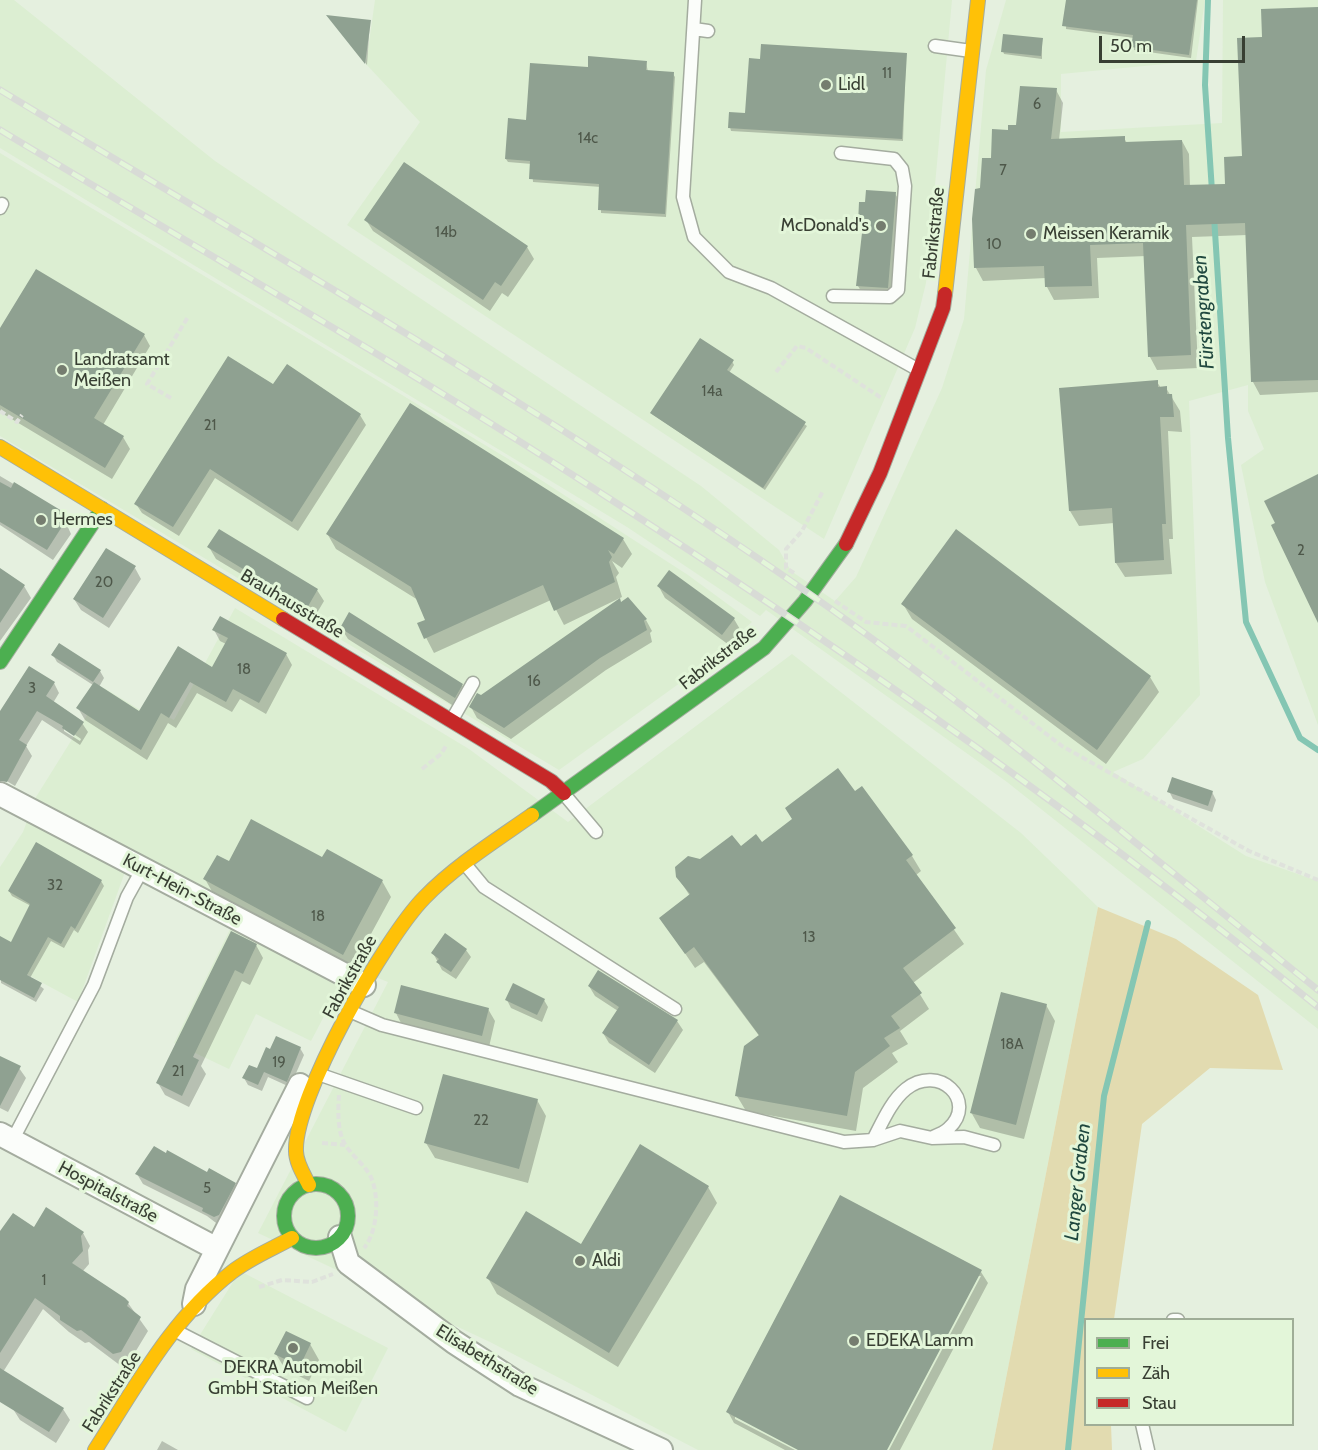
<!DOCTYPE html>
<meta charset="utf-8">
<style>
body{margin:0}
#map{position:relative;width:1318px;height:1450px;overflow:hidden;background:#e5f0df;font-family:Cabin,sans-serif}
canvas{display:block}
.legend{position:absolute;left:1084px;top:1318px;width:210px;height:108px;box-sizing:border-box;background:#e3f6d9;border:2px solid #9fad97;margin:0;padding:8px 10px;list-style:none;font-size:18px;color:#383f33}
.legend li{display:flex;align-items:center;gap:12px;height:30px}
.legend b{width:30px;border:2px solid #9fad97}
.scale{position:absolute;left:1099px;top:36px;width:146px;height:27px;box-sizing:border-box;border:3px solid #383f33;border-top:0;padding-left:8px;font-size:18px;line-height:21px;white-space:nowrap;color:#383f33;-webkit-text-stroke:4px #e3f6d9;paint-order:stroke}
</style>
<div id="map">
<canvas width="1318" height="1450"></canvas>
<ul class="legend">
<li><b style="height:8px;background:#4caf50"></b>Frei</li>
<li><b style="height:8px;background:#ffc107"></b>Zäh</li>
<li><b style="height:8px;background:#c62828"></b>Stau</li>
</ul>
<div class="scale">50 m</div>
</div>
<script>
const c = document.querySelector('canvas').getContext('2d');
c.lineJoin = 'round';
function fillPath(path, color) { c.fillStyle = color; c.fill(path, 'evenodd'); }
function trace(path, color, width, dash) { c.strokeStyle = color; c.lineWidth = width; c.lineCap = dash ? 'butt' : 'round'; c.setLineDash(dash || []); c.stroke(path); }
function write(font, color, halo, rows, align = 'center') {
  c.font = font + ' Cabin,sans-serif'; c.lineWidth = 6; c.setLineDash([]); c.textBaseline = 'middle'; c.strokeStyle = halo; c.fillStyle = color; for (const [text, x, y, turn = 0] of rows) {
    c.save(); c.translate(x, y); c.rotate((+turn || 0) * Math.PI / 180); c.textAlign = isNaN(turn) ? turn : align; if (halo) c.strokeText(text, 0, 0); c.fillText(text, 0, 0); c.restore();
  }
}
fillPath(new Path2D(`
 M0 0H14L215 161 701 486 779 550 791 571 835 601 856 577 942 388 964 319 986 70 1006 0H1205L1196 61 1061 74V132L1222 123 1223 0H1318V725L1265 582 1241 465 1264 449 1248 411V385L1189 401 1200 695 1143 759 1113 772 1246 856 1318 881V1029L1007 782 766 610 760 616 627 527 0 148Z
 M375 0H952L926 283 915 328 824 539 347 225 420 122 366 64Z
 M0 153 510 460 688 575 752 622 691 675 559 770 0 436Z
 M235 608 469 749 568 822 792 654 1021 833 1098 907 992 1450H698L490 1342 258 1233 388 982 350 967 311 1041 256 1014 229 1069 174 1043 241 907 139 853 125 872 78 1002 4 962 0 968V867L23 832 36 797 104 688 155 719 159 712 174 720Z
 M240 1271 388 1348 346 1432 191 1349Z`), '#dceed2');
fillPath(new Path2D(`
 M1098 907 1176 939 1258 995 1283 1070 1210 1068 1142 1124 1114 1319 1086 1320V1424L1111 1425 1112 1450H992Z`), '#e2dbb0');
fillPath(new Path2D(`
 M1067 0H1198L1191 58 1134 50V38L1066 29Z
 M1318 8V392L1260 395 1253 382 1247 235 1192 237 1198 368 1157 370 1150 357 1146 256 1097 258 1099 298 1054 300 1047 287 1046 278 983 281 976 268 981 190 992 159 1009 132 1056 90 1063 103 1059 140 1124 138 1127 143 1182 141 1189 154 1190 187 1227 185 1243 158 1263 39Z
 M329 17 370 22 367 65Z
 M1042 39V59L1004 54 1003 51Z
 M906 54 903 141 731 131 730 127 747 115Z
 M646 62 648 72 673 74 675 77 666 217 601 213V187L533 182 532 164 508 162 506 159 528 121 589 69Z
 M404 164 527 247 534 259 508 297 502 293 490 311 373 231 366 220Z
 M895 194 902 204 893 298 864 296 858 286 864 231 860 224Z
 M0 331 144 335 150 346 103 425 123 437 130 449 112 479 0 412Z
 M732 361 734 365 729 373 807 426 765 490 652 414Z
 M1157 382 1161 388H1166L1180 411 1182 432 1168 431 1173 539H1169L1172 574 1125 577 1116 563 1114 523 1079 526 1070 511 1061 390Z
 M274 387 360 415 366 425 298 531 215 478 179 536 142 513 136 504Z
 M0 476 61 512 71 534 53 560 0 525Z
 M328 535 623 539 632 554 622 568 612 561 619 573 616 577 622 597 564 625 551 600 434 653 419 624 427 620 418 600 336 549Z
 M209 547 317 590 324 601 314 618 216 559Z
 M135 568 141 579 109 628 81 610 74 599Z
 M0 570 24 586 31 598 0 641Z
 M659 587 734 619 741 631 729 645 665 598Z
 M903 604 1150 677 1159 692 1106 764 912 619Z
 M646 620 652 631 650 633 652 642 606 670 511 739 477 718 471 707 481 697Z
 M341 628 462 685 469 696 460 710 348 639Z
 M214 630 286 654 292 665 266 714 240 699 232 712 197 693 176 728 168 723 147 760 85 720 78 708 93 685 57 662 53 655 100 671 104 678 99 687 140 713 178 648 212 669 226 644 220 641Z
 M54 683 59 693 53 703 82 723 88 732 80 745 42 720 26 746 32 756 15 786 0 777V713ZM64 727 81 739 80 741 64 731Z
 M862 788 912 856 921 871 916 875 964 944 913 983 929 1009 900 1031 908 1044 892 1053 898 1062 863 1088 856 1131 746 1111 737 1096 760 1037 704 962 695 968 661 918 690 896 677 876 700 861 762 844Z
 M1169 791 1212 792 1216 800 1212 812 1173 799Z
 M323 859 382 881 391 897 352 969 214 895 205 879 229 863Z
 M101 881 104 886 78 933 74 930 64 948 51 941 30 978 44 989 36 1002 1 983 0 938 11 944 31 906 12 896 9 891Z
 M232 933 256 945 263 958 250 985 242 981 201 1066 206 1074 189 1107 165 1095 158 1083Z
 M466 950 471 957 456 979 442 970 433 953Z
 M589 986 677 1021 683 1030 655 1073 609 1043 603 1033 618 1011 595 996Z
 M507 1000H544L548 1007 542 1022 511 1008Z
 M1046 1005 1055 1021 1024 1139 980 1128 971 1112Z
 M488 1009 495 1021 489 1047 402 1025 396 1013Z
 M300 1048 304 1055 290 1087 268 1077 262 1091 248 1085 244 1078 258 1070 271 1051Z
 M0 1057 19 1068 26 1078 8 1112 0 1108Z
 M537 1100 546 1116 528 1183 435 1158 426 1143Z
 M641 1147 708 1187 717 1203 618 1367 497 1294 488 1278 581 1246Z
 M137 1174H207L234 1184 240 1193 220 1226 207 1216 143 1184Z
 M35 1229 83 1233 90 1246 88 1250 89 1264 83 1271 128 1303 148 1331 128 1364 121 1366 89 1342 85 1343 69 1332 43 1309 3 1372 11 1385 0 1402V1234Z
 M981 1272 988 1283 900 1450H889L981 1276H978L886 1450H801L735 1415V1419L795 1450H785L734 1423 728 1412Z
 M310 1344 319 1360 309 1381 285 1369 276 1354Z
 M13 1409H63L70 1420 56 1443 20 1420Z
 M162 1441 178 1450H157Z`), '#0003');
trace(new Path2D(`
 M1208 0 1205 85 1212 191
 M1214 216 1228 438 1246 622 1300 738 1318 750
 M1068 1450 1104 1096 1148 923`), '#84c6b3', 6);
fillPath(new Path2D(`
 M1066 0H1197L1189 55 1131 47 1133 35 1062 26Z
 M1318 7V380L1251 382 1245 223 1186 225 1191 355 1148 357 1143 243 1090 245 1092 286 1045 287 1044 266 974 268 972 219 975 189 980 188 982 158H991L992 129 1008 130V125H1016L1020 86 1057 88 1051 139 1125 136V142L1182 140 1184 185 1225 184 1224 157 1242 156 1237 38 1262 37 1261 9Z
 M326 15 371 20 365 64Z
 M1003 34 1043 38 1041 56 1001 52Z
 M761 44 907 53 902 139 728 128 729 112 745 113 749 58 760 59Z
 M588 56 647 61 646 70 674 72 665 214 598 210 599 184 529 179 530 161 505 159 508 118 526 120 530 63 588 67Z
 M404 162 528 246 501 286 495 282 483 300 364 220Z
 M866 190 896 192 888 288 856 286 863 224H858L859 202H865Z
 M36 269 145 334 94 418 124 436 105 468 0 405V328Z
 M700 338 734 360 727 370 806 422 763 488 650 413Z
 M228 356 273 384 287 364 361 414 292 522 210 469 173 527 134 504Z
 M1158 380V387L1167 386V394H1172L1174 417H1160L1166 524H1162L1164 560 1115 563 1112 508 1069 511 1059 388Z
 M410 403 624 538 614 554 608 550 612 557 609 562 615 582 554 611 543 585 424 639 417 623 425 620 411 587 326 534Z
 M1318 474V623L1271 525 1275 523 1264 501Z
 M0 482 11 488 14 482 62 511 65 522 47 550 0 522Z
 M219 529 318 589 307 608 207 547Z
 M956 529 1151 676 1097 750 901 604Z
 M106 548 136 566 103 618 73 599Z
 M0 568 25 585 0 623Z
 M669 570 735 618 722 635 657 586Z
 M628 597 647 619 644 621 647 630 600 658 504 728 469 707 477 693 481 695 620 598 621 602Z
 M349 612 463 684 455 698 340 628Z
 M220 616 287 653 259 703 233 689 226 702 190 682 169 718 161 713 141 750 76 708 94 682 139 711 178 646 212 667 228 638 212 630Z
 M59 643 101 670 93 682 51 655Z
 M29 666 55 682 46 696 84 722 74 736 62 728 63 726 37 711 19 740 27 745 7 782 0 781V711Z
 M838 768 855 791 862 786 913 855 906 860 956 928 903 968 922 993 891 1016 900 1028 884 1038 890 1046 855 1072 847 1116 735 1096 744 1046 759 1035 694 947 685 954 659 918 690 894 676 877 675 867 688 856 700 859 732 835 741 846 756 834 762 842 792 819 785 808Z
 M1172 777 1213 791 1208 806 1167 792Z
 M251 819 322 857 327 849 383 880 343 955 203 879 217 855 229 861Z
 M36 842 102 880 75 929 71 926 61 944 48 937 27 975 42 983 34 998 0 980V936L11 942 30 904 8 891Z
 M231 931 257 944 243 974 235 970 193 1057 199 1060 182 1096 156 1083Z
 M445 933 467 949 451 972 436 962 439 959 431 953Z
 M598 970 678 1020 649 1065 602 1033 619 1007 588 986Z
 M513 983 545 999 537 1015 505 1000Z
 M401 985 489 1008 482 1036 394 1013Z
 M1001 992 1047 1004 1016 1125 970 1113Z
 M276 1036 301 1047 287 1082 264 1072 258 1085 242 1078 249 1065 257 1068 266 1047 270 1049Z
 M0 1056 21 1066 0 1106Z
 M443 1074 538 1099 519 1169 424 1143Z
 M640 1144 709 1186 609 1353 486 1278 526 1211 581 1244Z
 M154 1146 166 1153 167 1150 207 1172 209 1168 236 1183 219 1215 214 1217 202 1211 203 1208 135 1174Z
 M840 1195 982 1270 887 1450H798L726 1412Z
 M46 1207 84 1232 81 1236 83 1251 72 1263 125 1298 129 1302 127 1306 141 1317 121 1352 113 1354 81 1330 77 1331 60 1320V1316L35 1298 0 1353V1231L13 1213 34 1227Z
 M286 1331 311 1343 300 1366 274 1354Z
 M0 1368 64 1408 49 1432 0 1402Z`), '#8fa191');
const lane = new Path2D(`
 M695 0 683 197 694 237 729 272 771 288 917 369
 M694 29 708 31
 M935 46 971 51
 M0 208 2 204
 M833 296 890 297 898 290 905 186 902 169 894 159 841 153
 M453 718 473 683
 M564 794 596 832
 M465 864 484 887 675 1009
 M352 1012 382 1025 844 1142 873 1140 900 1131 932 1138 964 1137 994 1145
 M321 1075 416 1108
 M873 1140C882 1123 891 1101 906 1089 939 1063 978 1101 949 1128 945 1132 938 1135 933 1137
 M12 1141 94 985 127 897 142 870
 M1173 1320H1178
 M176 1331 307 1398
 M1142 1424 1148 1450`);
const street = new Path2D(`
 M0 794 364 985
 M0 1134 217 1249
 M340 1237 348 1263 454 1342 520 1385 661 1450
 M194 1304 197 1289 300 1085`);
const fast = new Path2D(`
 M0 662 102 509
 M532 815 764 648 805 601 846 544
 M284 1216a32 32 0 1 1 64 0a32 32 0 1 1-64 0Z`);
const slow = new Path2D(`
 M945 294 978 0
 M0 447 283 619
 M309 1185C304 1175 296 1163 296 1151 294 1097 385 938 424 898 455 866 495 841 532 815
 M95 1450C135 1388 172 1318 232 1272 250 1258 272 1249 292 1238`);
const jam = new Path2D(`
 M846 544 880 473 943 308 945 294
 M283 619 551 781 564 793`);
trace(lane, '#a4ac9f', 15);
trace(street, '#a4ac9f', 26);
trace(fast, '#a4ac9f', 16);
trace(slow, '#a4ac9f', 16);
trace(jam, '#a4ac9f', 16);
trace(new Path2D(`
 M776 372 797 346 806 348 883 399
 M171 398 147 384 188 317
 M0 411 17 422 22 415
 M794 573 786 568V549L802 531 823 491
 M835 601 866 622 906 626 1062 746 1249 851 1318 880
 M422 769 441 754 446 746
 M339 1095C338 1110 337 1133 346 1146 353 1156 363 1164 370 1175 380 1195 378 1231 364 1248
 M322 1143 345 1145
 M259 1287 282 1280 312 1282 333 1274`), '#dfe2dc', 4, [6, 3]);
trace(lane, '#fbfdfa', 12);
trace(street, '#fbfdfa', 22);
trace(fast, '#4caf50', 14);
trace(slow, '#ffc107', 14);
trace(jam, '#c62828', 14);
const rail = new Path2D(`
 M0 90C279 259 564 420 831 609 999 728 1157 861 1318 990
 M0 130C198 249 399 363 593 488 843 648 1087 820 1318 1007`);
trace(rail, '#d8dbd6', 7);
trace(rail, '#e3f6d9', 4.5, [14]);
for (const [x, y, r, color] of [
 [826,85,6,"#757d6f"],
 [881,226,6,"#757d6f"],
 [1031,234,6,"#757d6f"],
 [62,370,6,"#757d6f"],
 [41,520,6,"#757d6f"],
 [580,1261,6,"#757d6f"],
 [854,1341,6,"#757d6f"],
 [293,1348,6,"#757d6f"]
]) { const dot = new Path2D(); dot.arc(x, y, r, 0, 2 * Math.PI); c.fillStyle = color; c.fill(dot); trace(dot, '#e3f6d9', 2); }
write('15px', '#4e584a', null, [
 ["11",887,74],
 ["6",1037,105],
 ["14c",588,139],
 ["7",1003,171],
 ["14b",446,233],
 ["10",994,245],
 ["14a",712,392],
 ["21",210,426],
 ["2",1301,551],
 ["20",104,583],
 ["18",244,670],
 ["16",534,682],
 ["3",32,689],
 ["32",55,886],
 ["18",318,917],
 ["13",809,938],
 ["18A",1012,1045],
 ["19",279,1063],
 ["21",178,1072],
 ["22",481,1121],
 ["5",207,1189],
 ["1",44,1281]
]);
write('18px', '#383f33', '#e3f6d9', [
 ["Lidl",838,85],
 ["McDonald's",869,226,"right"],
 ["Meissen Keramik",1043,234],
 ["Landratsamt",74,360],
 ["Meißen",74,381],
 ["Hermes",53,520],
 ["Aldi",592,1261],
 ["EDEKA Lamm",866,1341],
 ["DEKRA Automobil",293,1368,"center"],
 ["GmbH Station Meißen",293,1389,"center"]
], 'left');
write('18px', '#383f33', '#e3f6d9', [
 ["Fabrikstraße",934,233,-84],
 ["Brauhausstraße",292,604,31],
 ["Fabrikstraße",718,658,-38],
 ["Kurt-Hein-Straße",182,890,28],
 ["Fabrikstraße",350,977,-61],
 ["Hospitalstraße",108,1192,28],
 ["Elisabethstraße",487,1360,32],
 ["Fabrikstraße",112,1392,-57]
]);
write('italic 20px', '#20483f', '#e3f6d9', [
 ["Fürstengraben",1204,312,-94],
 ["Langer Graben",1078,1182,-84]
]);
</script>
